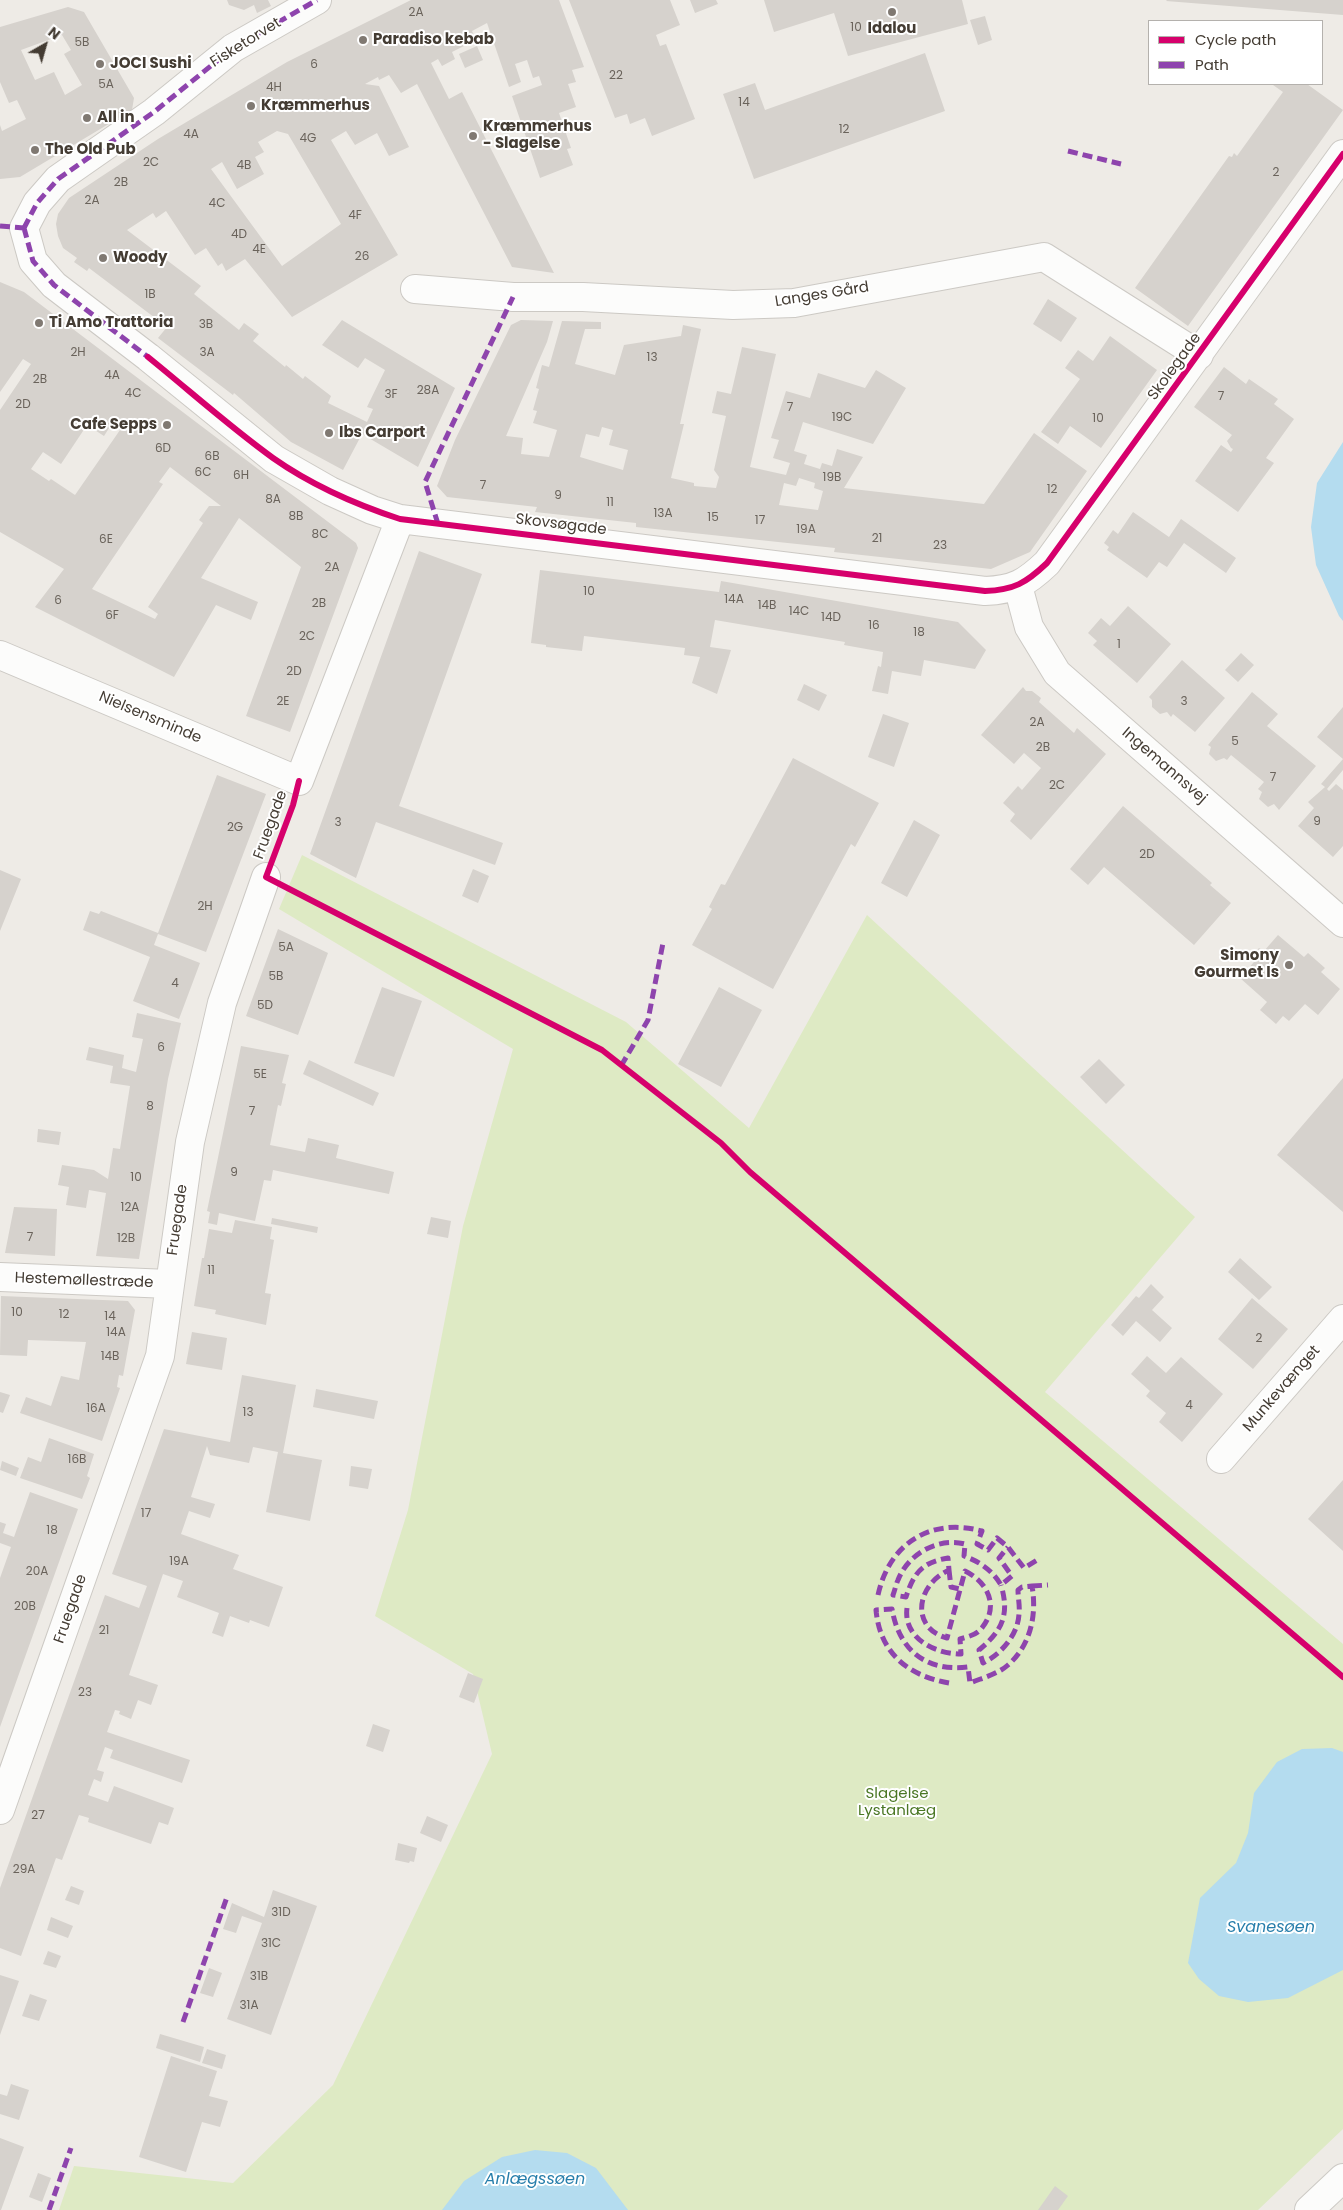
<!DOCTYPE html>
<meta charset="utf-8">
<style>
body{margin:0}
#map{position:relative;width:1343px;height:2210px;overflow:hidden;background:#eeebe6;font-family:Poppins,sans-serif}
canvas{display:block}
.legend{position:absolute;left:1148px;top:20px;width:175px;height:65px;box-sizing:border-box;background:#fff;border:1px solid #b4b1ad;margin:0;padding:6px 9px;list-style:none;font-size:15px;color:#443c33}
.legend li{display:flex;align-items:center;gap:10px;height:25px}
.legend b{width:25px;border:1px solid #b4b1ad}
.north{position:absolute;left:20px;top:20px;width:50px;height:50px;-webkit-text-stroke:4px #fff;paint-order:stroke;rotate:38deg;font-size:14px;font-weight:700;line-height:20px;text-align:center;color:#443c33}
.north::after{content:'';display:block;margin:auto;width:18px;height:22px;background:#443c33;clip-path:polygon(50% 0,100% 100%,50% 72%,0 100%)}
</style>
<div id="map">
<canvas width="1343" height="2210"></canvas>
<ul class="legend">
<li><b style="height:6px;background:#d6006c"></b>Cycle path</li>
<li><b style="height:6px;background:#8e44ad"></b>Path</li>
</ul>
<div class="north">N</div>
</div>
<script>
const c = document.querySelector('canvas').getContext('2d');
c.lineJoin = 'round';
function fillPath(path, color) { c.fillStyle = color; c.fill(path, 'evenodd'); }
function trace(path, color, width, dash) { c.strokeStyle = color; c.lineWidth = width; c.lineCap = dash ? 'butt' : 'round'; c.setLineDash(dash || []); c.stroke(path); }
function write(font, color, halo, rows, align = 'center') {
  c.font = font + ' Poppins,sans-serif'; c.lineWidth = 4; c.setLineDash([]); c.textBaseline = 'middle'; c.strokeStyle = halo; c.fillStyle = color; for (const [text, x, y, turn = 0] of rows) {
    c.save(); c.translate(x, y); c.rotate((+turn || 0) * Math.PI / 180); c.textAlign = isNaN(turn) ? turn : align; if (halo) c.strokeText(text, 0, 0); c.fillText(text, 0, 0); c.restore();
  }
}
fillPath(new Path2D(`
 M302 855 626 1022 749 1128 867 915 1195 1217 1045 1392 1343 1644V2129L1258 2210H59L74 2166 233 2183 333 2085 492 1754 473 1674 375 1616 408 1510 463 1226 513 1049 279 909Z`), '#deeac4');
fillPath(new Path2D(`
 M1343 442V621L1339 616 1316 565 1311 527 1317 483Z
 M1332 1748 1343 1752V1970L1288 1998 1248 2002 1219 1996 1199 1979 1188 1963 1200 1898 1236 1863 1248 1833 1254 1793 1277 1762 1302 1749Z
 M535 2150 567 2153 596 2168 628 2210H442L464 2181 502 2157Z`), '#b4dcef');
fillPath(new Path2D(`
 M227 0H268L271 6 257 13 254 5 244 10 229 5Z
 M411 0H559L584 67 572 70 576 82 568 84 576 107 559 113 571 148 567 149 573 165 540 178 512 96 542 85 539 76 533 78 527 60 515 64 521 82 509 87 487 23 472 31 476 40 452 52 455 59 442 66 438 59 431 63 449 99 462 92 554 273 512 267 417 84 401 93 389 75 379 80 378 77 365 84 379 86 409 147 389 156 377 133 355 145 346 131 331 140 398 255 292 317 245 259 226 271 222 263 218 266 206 248 195 255 166 211 156 218 153 213 127 230 201 286 194 294 239 330 244 323 259 334 253 341 285 367 286 365 303 379 305 376 331 396 328 403 367 422 373 409 367 407 385 370 365 358 358 368 322 345 342 320 455 388 418 467 362 434 343 470 291 442 234 393 233 395 158 338 167 327 89 268 87 271 74 262 77 258 63 248 58 236 56 224 58 214 69 198 158 139 287 62ZM277 131 288 134 341 224 282 266 211 169 222 162 237 189 264 174 255 157 264 152 258 142Z
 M569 0H670L680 25 656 35 660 46 666 44 695 119 652 136 645 118 630 124 627 114 615 118Z
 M690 0H716L718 4 695 13Z
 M764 0H962L968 24 848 56 834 13 774 32Z
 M1167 0H1343V15L1166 1Z
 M68 7 84 12 134 98 132 110 20 177 0 179V125L2 131 26 119 17 100 9 103 0 82V27ZM62 35 71 50 64 54 82 85 65 95 54 72 35 80 21 50Z
 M985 16 992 40 978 45 970 20Z
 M477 46 483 60 465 68 459 54Z
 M925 53 945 111 754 179 723 94 755 83 765 110Z
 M1274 84H1307L1343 110 1188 326 1135 288 1229 156 1232 157 1234 153 1237 156 1283 92 1273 85Z
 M0 282 24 292 356 543 358 548 290 732 246 716 301 567 239 518 201 578 258 602 251 620 216 605 174 677 35 607 64 569 0 532V410L31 364 23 359 0 392ZM87 425 104 436 111 425 120 430 75 495 51 479 49 481 31 469 43 452 61 464ZM170 467 221 506H209L199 520 203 523 148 607 158 614 155 619 92 589 163 484 159 482Z
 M1048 299 1077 318 1061 342 1033 324Z
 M521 320 553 321 547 342 506 436 523 438 521 454 549 457 557 430 533 423 537 411 533 410 539 389 536 388 542 365 549 367 562 321 601 322V329H585L575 364 615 375 624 345 681 336 683 325 701 329 680 424H684L671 478 694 483V486L716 488 719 477 714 470 726 416 712 413 717 391 731 394 742 347 776 354 750 467 786 475 790 463 773 458 779 440 771 438 786 391 810 398 818 373 865 388 876 370 906 388 873 444 803 422 794 451 807 455 804 464 820 469 822 463 832 466 837 449 863 457 844 488 984 504 1034 433 1087 471 1030 552 991 569 834 552 835 548 636 527V523L535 512 537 507 447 497 437 486 455 440 511 325ZM602 427 613 430 609 445 628 450 623 470 580 457 586 434 599 437ZM799 478 815 483 814 488 823 491 818 510 779 505 784 483 796 486Z
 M1110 336 1157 370 1101 448 1070 426 1058 444 1041 432 1080 379 1065 368 1078 350 1093 361Z
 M1224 367 1246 384 1249 379 1278 399 1274 404 1294 419 1266 458 1274 463 1238 512 1195 481 1221 445 1231 452 1233 449 1231 448 1227 441 1232 435 1194 407Z
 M1133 512 1169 537 1181 519 1236 558 1226 573 1184 543 1167 567 1159 562 1147 578 1107 550 1109 547 1104 543 1113 530 1118 534Z
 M419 551 482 574 399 806 503 843 495 865 376 822 356 878 310 854Z
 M540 570 719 592 721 581 958 622 986 650 975 669 924 660 921 676 892 671 888 694 872 691 878 666 881 667 883 652 844 645 845 642 715 620 710 647 731 650 717 694 692 683 700 657 684 655 685 648 584 636 582 651 546 647V645L531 643Z
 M1128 606 1171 644 1137 683 1093 645 1097 641 1088 633 1101 618 1110 626Z
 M1241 653 1254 665 1238 682 1225 670Z
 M1182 660 1225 698 1195 732 1173 714 1171 717 1167 712 1160 714 1152 707V700L1149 697Z
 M804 684 827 695 819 711 797 700Z
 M1023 687 1026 691H1032L1041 698 1039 702 1074 733 1077 728 1106 754 1031 840 1010 821 1015 814 1003 803 1018 786 1022 790 1041 768 1024 753 1014 764 981 735Z
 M1252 692 1278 714 1267 726 1316 766 1279 810 1274 804 1268 807 1259 799 1262 792 1258 789 1264 782 1231 755 1227 760 1224 758 1216 761 1209 754 1211 747 1208 745Z
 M1343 707V770L1327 789 1329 791 1336 784 1343 790V846L1333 857 1298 826 1314 808 1308 802 1325 787 1321 784 1343 759 1317 737Z
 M883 714 909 723 894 767 868 757Z
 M793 758 879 803 855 847 851 844 773 989 692 945 712 909 709 907 721 884 725 885Z
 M217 775 266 794 206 952 158 934 154 945 200 963 179 1019 133 1001 150 957 83 930 90 911 99 914 101 911 158 933Z
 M1123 806 1212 883 1210 885 1231 903 1194 945 1104 867 1088 885 1070 869Z
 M914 820 940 835 907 897 881 883Z
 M473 869 489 876 478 903 462 896Z
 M0 870 21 879 0 931Z
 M278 929 328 953 298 1035 246 1016Z
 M1278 935 1304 957 1308 953 1325 968 1321 972 1340 989 1318 1015 1305 1004 1289 1021 1283 1016 1276 1024 1260 1010 1267 1002 1240 978 1254 962 1250 958 1259 948 1264 951Z
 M382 987 422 1001 394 1077 354 1063Z
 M719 987 762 1010 721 1087 678 1064Z
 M137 1013 181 1023 168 1079 139 1259 96 1256 106 1193 89 1190 86 1208 66 1205 69 1187 58 1185 62 1165 94 1170 108 1179 113 1148 120 1149 130 1086 110 1083 113 1066 86 1060 89 1047 124 1055 122 1068 136 1072 143 1039 132 1037Z
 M241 1046 289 1055 282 1083 286 1084 281 1106 278 1105 270 1145 305 1152 308 1138 339 1145 336 1158 394 1172 389 1194 273 1170 271 1181 264 1180 255 1221 219 1213 217 1225 208 1223 210 1212 207 1211Z
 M1099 1059 1125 1085 1106 1104 1080 1077Z
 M309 1060 379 1093 373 1106 303 1074Z
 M1343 1078V1212L1277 1155Z
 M38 1129 61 1132 59 1145 37 1142Z
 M14 1207 57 1209 55 1256 5 1253Z
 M431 1217 451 1221 448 1238 427 1234Z
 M272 1218 318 1227 317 1233 271 1224Z
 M235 1220 272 1227 270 1239 274 1240 265 1293 271 1294 266 1325 215 1314 216 1310 194 1306 202 1258H204L209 1229 232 1233Z
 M1240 1258 1272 1287 1259 1300 1228 1272Z
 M1151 1284 1164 1297 1152 1310 1172 1328 1160 1342 1136 1321 1123 1336 1111 1325 1136 1296 1139 1298Z
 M1 1296 128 1301 135 1310 123 1376 119 1375 117 1387 120 1388 102 1441 20 1413 26 1397 51 1406 61 1376 79 1380 86 1342 28 1340 27 1356 0 1355Z
 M1252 1298 1288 1329 1253 1369 1218 1339Z
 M192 1332 227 1338 222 1370 186 1364Z
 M1147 1356 1166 1373 1181 1357 1223 1394 1182 1442 1159 1422 1166 1413 1146 1396 1150 1391 1131 1374Z
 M242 1375 296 1385 283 1453 322 1460 310 1521 266 1512 278 1452 253 1447 249 1463 210 1455 207 1446 191 1497 215 1504 210 1518 189 1511 181 1534 239 1555 233 1569 283 1587 269 1627 250 1620 249 1623 230 1616 223 1637 212 1633 219 1613 177 1597 183 1581 163 1574 129 1675 158 1685 151 1705 138 1700 131 1719 119 1714 120 1711 115 1710 107 1732 190 1760 182 1783 110 1758 113 1750 105 1747 97 1770 104 1772 101 1782 94 1779 88 1795 108 1802 114 1786 174 1808 168 1825 159 1822 151 1844 88 1822 89 1818 79 1815 62 1860 56 1858 21 1956 0 1948V1888L105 1595 139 1608 147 1586 112 1574 164 1429 230 1442Z
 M316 1389 378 1401 374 1419 313 1407Z
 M0 1392 10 1395 3 1413 0 1412Z
 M49 1438 94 1454 87 1476 90 1478 82 1499 20 1478 28 1457 41 1462Z
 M2 1461 19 1468 16 1476 0 1470Z
 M351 1466 372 1469 368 1489 349 1486Z
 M1343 1480V1551L1308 1519Z
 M30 1492 78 1509 0 1727V1578L11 1547 0 1543V1522L6 1524 3 1533 14 1537Z
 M468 1673 483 1679 474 1703 459 1697Z
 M373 1724 390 1730 383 1752 366 1746Z
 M427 1816 448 1825 441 1842 420 1833Z
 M398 1843 417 1848 414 1862 410 1861 409 1863 395 1860Z
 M71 1886 84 1891 79 1905 65 1900Z
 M273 1890 317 1906 271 2035 227 2019 262 1923 242 1916 236 1933 223 1929 232 1903 264 1917Z
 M51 1917 73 1926 68 1938 47 1930Z
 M48 1951 61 1956 56 1968 43 1964Z
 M209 1968 222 1973 213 1997 200 1993Z
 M0 1975 19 1981 0 2035Z
 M30 1994 47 2000 39 2021 22 2016Z
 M160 2034 204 2047 200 2062 156 2048Z
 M207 2049 226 2055 222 2069 202 2063Z
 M171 2056 217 2071 209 2096 228 2101 220 2127 202 2122 186 2172 139 2157Z
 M11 2084 29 2090 19 2120 0 2114V2094L7 2096Z
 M0 2138 24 2147 1 2210H0Z
 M38 2173 51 2178 42 2202 29 2197Z
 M1055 2186 1068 2196 1058 2210H1038Z`), '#d6d2cd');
const minor = new Path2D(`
 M24 228 33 261 54 285 148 357 274 459 330 491 372 510 400 519 985 591C1014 590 1026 583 1047 563L1343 154
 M24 228 37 203 58 179 154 112 233 48 317 0
 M415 289 513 297H583L733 305 794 303 1044 257 1199 355
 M1018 586 1029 627 1057 673 1343 923
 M0 655 299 781 400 519
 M0 1277 169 1284
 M1221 1459 1343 1319
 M0 1810 160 1356 190 1142 222 1003 266 877
 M1309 2210 1343 2178`);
trace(minor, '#ccc9c4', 30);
trace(minor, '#fcfcfb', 28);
trace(new Path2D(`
 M1068 151 1121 164
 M0 226 24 228
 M24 228 37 203 58 179 154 112 233 48 317 0
 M24 228 33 261 54 285 148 357
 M438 524 425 482 513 297
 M621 1066 648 1020 663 943
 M949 1570 951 1587 960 1589
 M1032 1586 1048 1585
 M878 1595C889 1544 930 1517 982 1531L977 1544 988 1550 997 1538 1008 1547 1024 1568 1039 1559
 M907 1608C903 1638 935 1654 961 1654L960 1639C967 1637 976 1635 981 1629 1000 1607 988 1582 965 1571L947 1638C910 1628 916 1585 949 1570L948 1558C923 1562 914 1572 906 1597L893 1595C895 1590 896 1584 898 1580 908 1554 938 1537 965 1544L964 1556C980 1562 992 1570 1001 1585L1012 1576 999 1558 1008 1547
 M949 1683C909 1676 880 1654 876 1610L892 1609C899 1650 926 1672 968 1667L970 1683C982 1678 998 1674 1008 1665 1031 1645 1037 1614 1032 1586L1022 1587 1018 1590C1018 1598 1020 1606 1019 1614 1018 1635 1001 1654 983 1663L979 1650C1002 1631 1010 1615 1001 1585
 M183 2022 227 1897
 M49 2210 71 2148`), '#8e44ad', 5, [10, 5]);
trace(new Path2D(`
 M148 357C190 391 230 427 273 458 310 484 357 505 400 519L985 591C1014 590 1026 583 1047 563L1343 154
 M299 781 293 805 266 877 602 1050 721 1143 750 1172 1343 1677`), '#d6006c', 6);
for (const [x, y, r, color] of [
 [892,12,5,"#807972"],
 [363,40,5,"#807972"],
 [100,64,5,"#807972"],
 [251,106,5,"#807972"],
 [87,118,5,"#807972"],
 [473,136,5,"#807972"],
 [35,150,5,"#807972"],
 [103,258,5,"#807972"],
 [39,323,5,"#807972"],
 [167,425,5,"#807972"],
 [329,433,5,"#807972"],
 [1289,965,5,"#807972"]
]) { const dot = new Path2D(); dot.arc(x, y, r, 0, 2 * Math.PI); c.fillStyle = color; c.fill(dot); trace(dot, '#fff', 2); }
write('12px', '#6a635b', null, [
 ["2A",416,13],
 ["10",856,28],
 ["5B",82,43],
 ["6",314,65],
 ["22",616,76],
 ["5A",106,85],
 ["4H",274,88],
 ["14",744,103],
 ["12",844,130],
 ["4A",191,135],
 ["4G",308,139],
 ["2C",151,163],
 ["4B",244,166],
 ["2",1276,173],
 ["2B",121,183],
 ["2A",92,201],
 ["4C",217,204],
 ["4F",355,216],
 ["4D",239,235],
 ["4E",259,250],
 ["26",362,257],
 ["1B",150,295],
 ["3B",206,325],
 ["2H",78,353],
 ["3A",207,353],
 ["13",652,358],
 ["4A",112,376],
 ["2B",40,380],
 ["28A",428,391],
 ["4C",133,394],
 ["3F",391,395],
 ["7",1221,397],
 ["2D",23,405],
 ["7",790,408],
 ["19C",842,418],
 ["10",1098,419],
 ["6D",163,449],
 ["6B",212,457],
 ["6C",203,473],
 ["6H",241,476],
 ["19B",832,478],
 ["7",483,486],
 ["12",1052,490],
 ["9",558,496],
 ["8A",273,500],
 ["11",610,503],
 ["13A",663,514],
 ["8B",296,517],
 ["15",713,518],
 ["17",760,521],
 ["19A",806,530],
 ["8C",320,535],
 ["21",877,539],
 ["6E",106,540],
 ["23",940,546],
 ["2A",332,568],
 ["10",589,592],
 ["14A",734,600],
 ["6",58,601],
 ["2B",319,604],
 ["14B",767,606],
 ["14C",799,612],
 ["6F",112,616],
 ["14D",831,618],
 ["16",874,626],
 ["18",919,633],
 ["2C",307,637],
 ["1",1119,645],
 ["2D",294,672],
 ["2E",283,702],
 ["3",1184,702],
 ["2A",1037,723],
 ["5",1235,742],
 ["2B",1043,748],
 ["7",1273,778],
 ["2C",1057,786],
 ["9",1317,822],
 ["3",338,823],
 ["2G",235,828],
 ["2D",1147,855],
 ["2H",205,907],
 ["5A",286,948],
 ["5B",276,977],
 ["4",175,984],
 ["5D",265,1006],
 ["6",161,1048],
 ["5E",260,1075],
 ["8",150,1107],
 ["7",252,1112],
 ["9",234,1173],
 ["10",136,1178],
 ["12A",130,1208],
 ["7",30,1238],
 ["12B",126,1239],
 ["11",211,1271],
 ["10",17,1313],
 ["12",64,1315],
 ["14",110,1317],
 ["14A",116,1333],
 ["2",1259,1339],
 ["14B",110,1357],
 ["4",1189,1406],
 ["16A",96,1409],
 ["13",248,1413],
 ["16B",77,1460],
 ["17",146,1514],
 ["18",52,1531],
 ["19A",179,1562],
 ["20A",37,1572],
 ["20B",25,1607],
 ["21",104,1631],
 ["23",85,1693],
 ["27",38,1816],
 ["29A",24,1870],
 ["31D",281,1913],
 ["31C",271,1944],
 ["31B",259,1977],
 ["31A",249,2006]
]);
write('bold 15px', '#443c33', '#fff', [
 ["Idalou",892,29,"center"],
 ["Paradiso kebab",373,40],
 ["JOCI Sushi",110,64],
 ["Kræmmerhus",261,106],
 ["All in",97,118],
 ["Kræmmerhus",483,127],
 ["- Slagelse",483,144],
 ["The Old Pub",45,150],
 ["Woody",113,258],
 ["Ti Amo Trattoria",49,323],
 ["Cafe Sepps",157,425,"right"],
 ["Ibs Carport",339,433],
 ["Simony",1279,956,"right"],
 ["Gourmet Is",1279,973,"right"]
], 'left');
write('15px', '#443c33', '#fff', [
 ["Fisketorvet",246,43,-32],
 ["Langes Gård",822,295,-9],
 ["Skolegade",1175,367,-54],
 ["Skovsøgade",561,525,7],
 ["Nielsensminde",150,718,23],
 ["Ingemannsvej",1164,766,41],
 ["Fruegade",271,825,-70],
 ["Fruegade",178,1220,-82],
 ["Hestemøllestræde",84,1281,2],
 ["Munkevænget",1282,1389,-49],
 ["Fruegade",71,1609,-71]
]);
write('15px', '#4a7724', '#fff', [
 ["Slagelse",897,1794],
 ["Lystanlæg",897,1811]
]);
write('italic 16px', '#277eab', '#fff', [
 ["Svanesøen",1271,1928],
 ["Anlægssøen",535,2180]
]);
</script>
